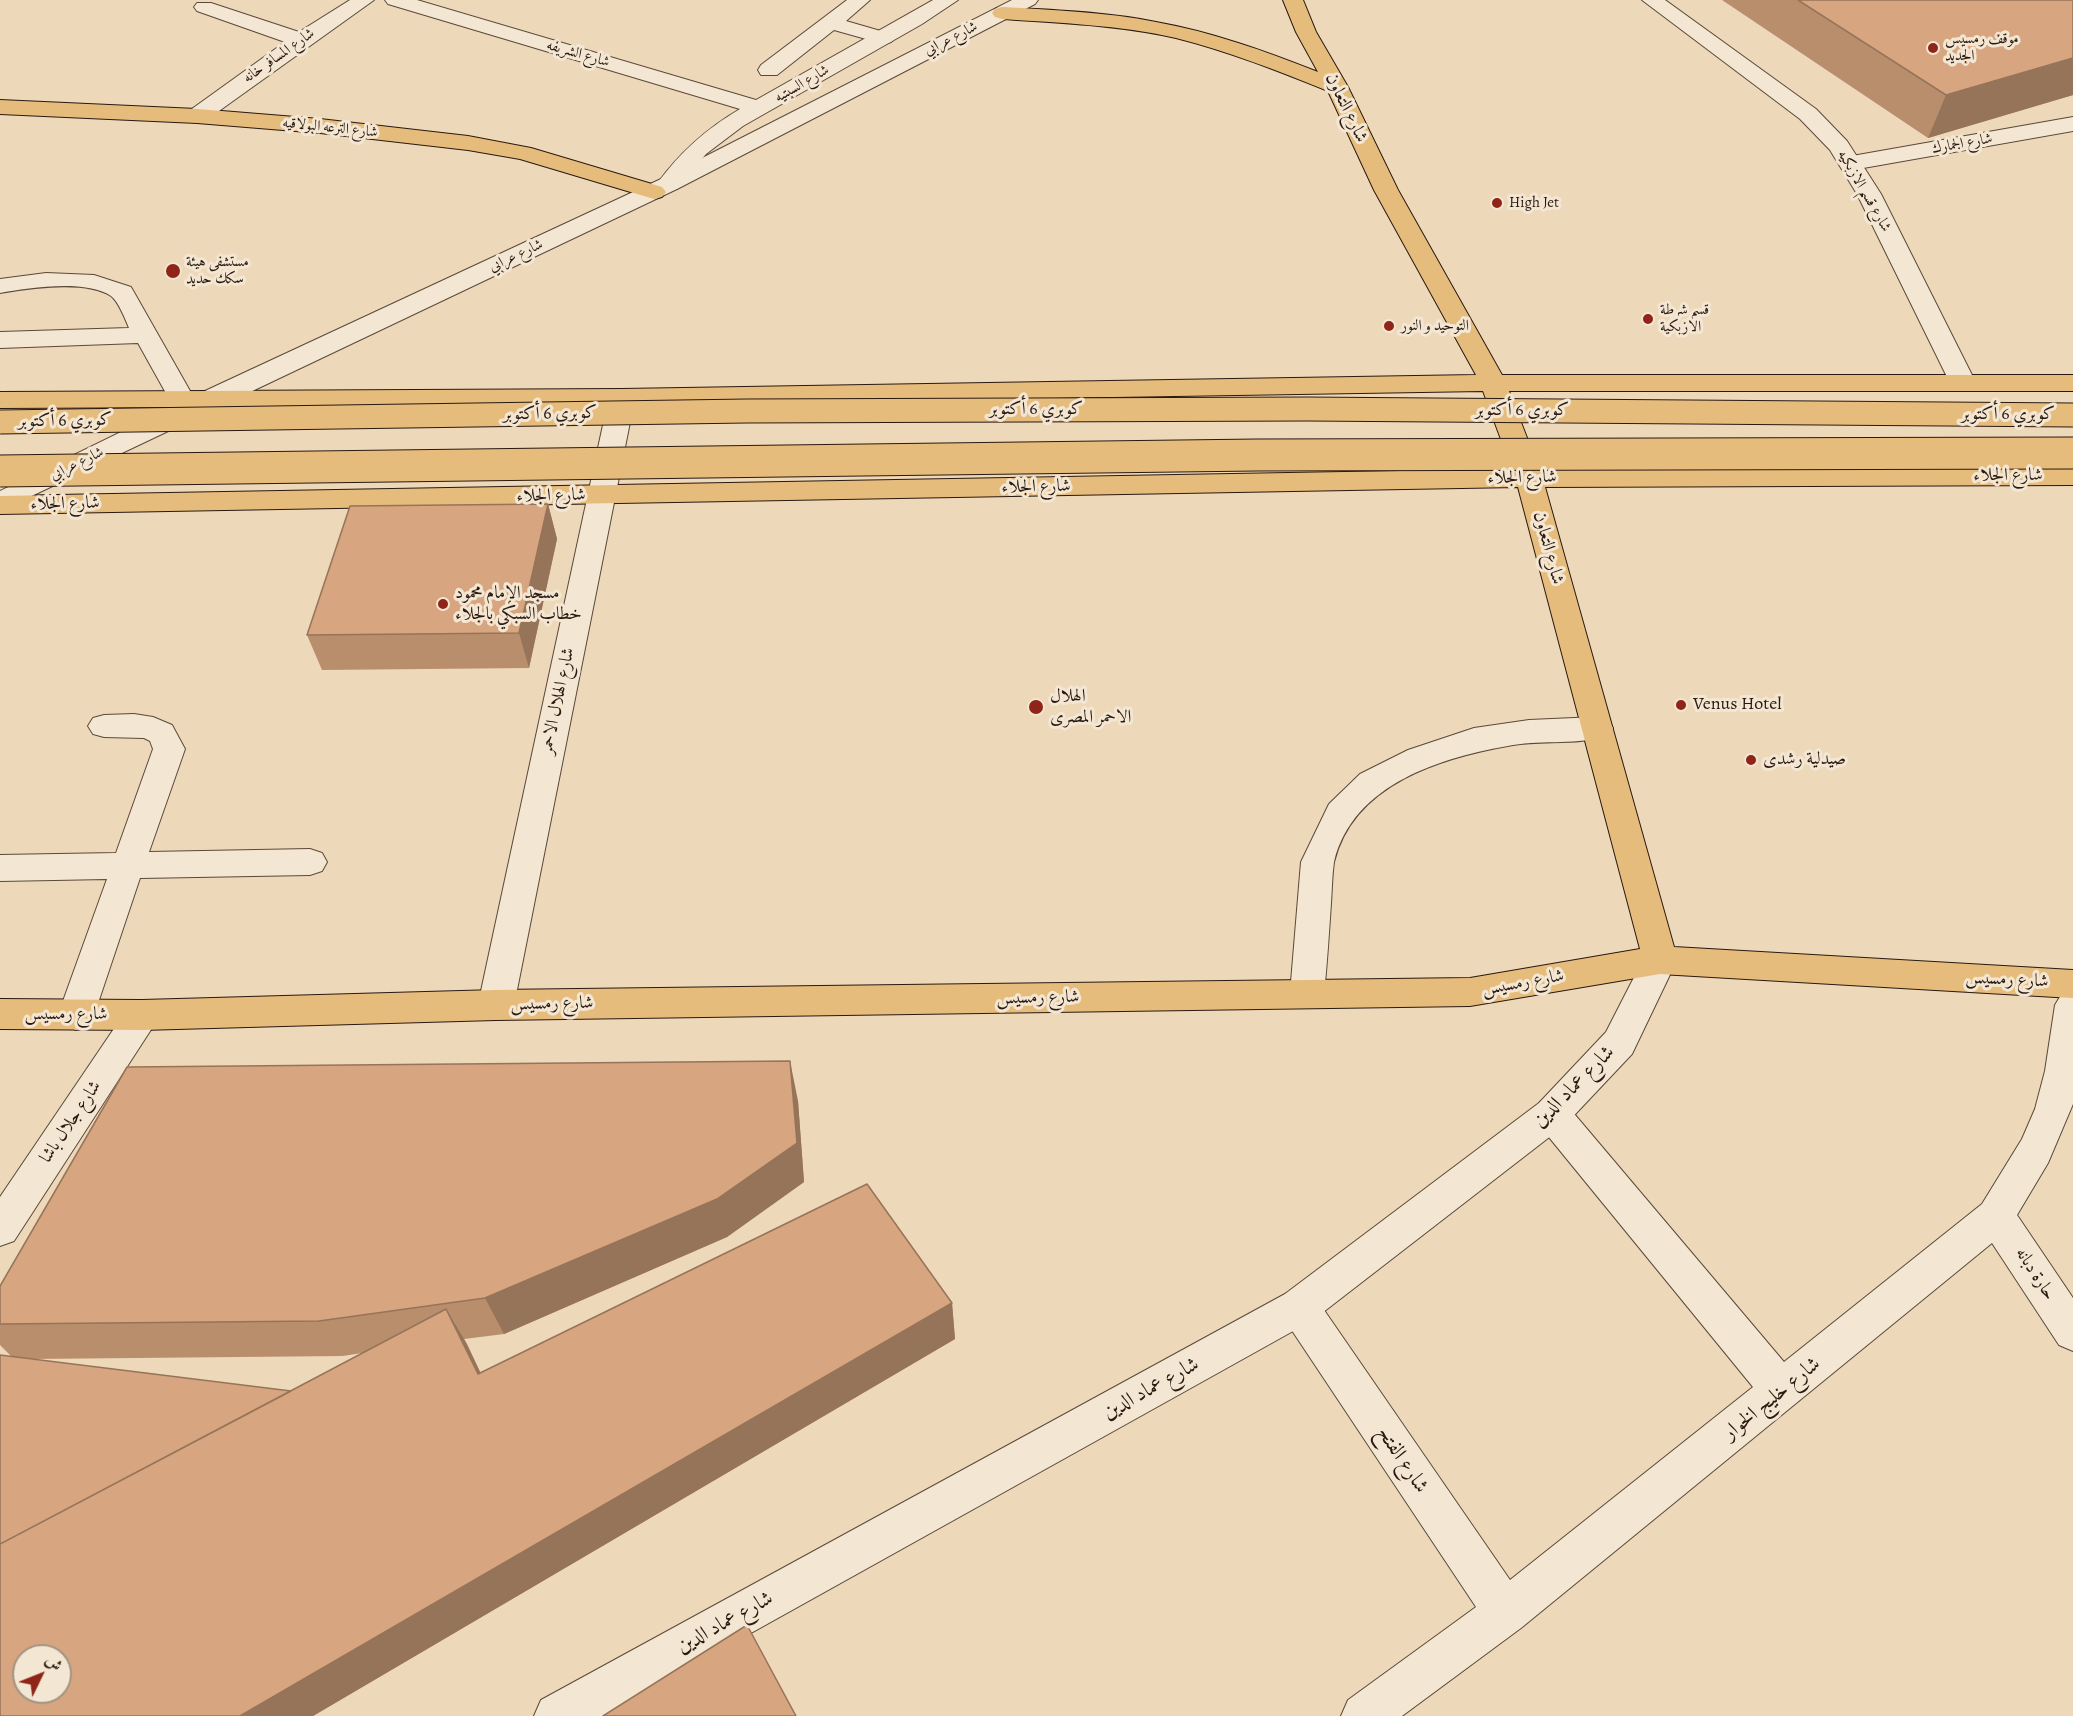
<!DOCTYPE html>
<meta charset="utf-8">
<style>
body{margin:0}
#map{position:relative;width:2073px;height:1716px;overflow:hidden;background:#edd8b9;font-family:Alegreya,Amiri,serif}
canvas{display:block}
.north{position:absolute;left:12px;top:1644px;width:60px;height:60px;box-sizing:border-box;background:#f3e6d2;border:2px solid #a29484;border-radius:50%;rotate:47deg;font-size:16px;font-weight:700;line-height:24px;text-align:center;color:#291910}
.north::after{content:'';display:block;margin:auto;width:21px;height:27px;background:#8f2418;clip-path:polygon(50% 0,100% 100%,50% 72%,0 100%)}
</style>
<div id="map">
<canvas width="2073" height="1716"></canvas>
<div class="north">ش</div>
</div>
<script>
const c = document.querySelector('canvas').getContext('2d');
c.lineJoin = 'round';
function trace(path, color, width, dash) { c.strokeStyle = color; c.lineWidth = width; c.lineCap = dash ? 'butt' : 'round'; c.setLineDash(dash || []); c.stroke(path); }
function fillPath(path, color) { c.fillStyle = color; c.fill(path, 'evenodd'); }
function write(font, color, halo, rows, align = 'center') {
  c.font = font + ' Alegreya,Amiri,serif'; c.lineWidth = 6; c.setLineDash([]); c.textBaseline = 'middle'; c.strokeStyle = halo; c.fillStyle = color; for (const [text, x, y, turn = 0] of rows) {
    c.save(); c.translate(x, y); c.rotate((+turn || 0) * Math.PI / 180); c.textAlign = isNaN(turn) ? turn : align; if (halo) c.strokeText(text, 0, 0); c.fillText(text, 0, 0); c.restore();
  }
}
const service = new Path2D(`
 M847 0H870L846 21 891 34 895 38 891 42 884 44 834 30 777 75H761L758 70 761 65Z
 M2073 117V131L1852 170 1844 168 1841 163 1844 158 1852 156Z
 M46 273 94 275 131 287 194 398 190 404 181 406 172 404 138 343 0 348V332L129 328C125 319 119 302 111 296 85 279 28 288 0 293V279Z
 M134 714 153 717 172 725 185 749 149 852 310 849 322 853 327 862 322 871 310 875 140 878 94 1015 88 1025 76 1030 64 1025 58 1015 107 879 0 881V855L116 853 153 749 150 741 144 738 104 737 93 734 88 726 93 718 104 715Z
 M1597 717 1608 720 1613 728 1608 736C1578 745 1544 740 1513 745 1443 757 1353 783 1334 862 1332 875 1332 890 1331 903 1329 934 1327 964 1324 994L1319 1004 1307 1008 1295 1004 1290 994 1301 862 1329 804 1360 774 1408 750 1474 728 1529 720Z`);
const minor = new Path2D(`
 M350 0H374L205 121H189L186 116 189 111 285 42 197 11 194 7 197 3H211L299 32Z
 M385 0H417L756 100 933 0H958L922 24 743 126 706 154 677 189H661L657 184C680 152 706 129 740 109L388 4Z
 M1642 0H1665L1816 109 1847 141 1881 194 1976 383 1972 389 1963 391 1954 389 1950 383 1857 194 1830 150 1800 119Z
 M622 389 631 391 635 397 514 1005 508 1015 496 1020 484 1015 478 1005 609 397 613 391Z
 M2073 990V1104L2048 1163 2017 1215 2073 1298V1351L2059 1345 1992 1243 1521 1628 1402 1716H1341L1348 1700 1476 1607 1285 1320 1279 1307 1285 1294 1299 1289 1313 1294 1510 1580 1753 1387 1539 1125 1534 1114 1539 1103 1552 1098 1565 1103 1784 1362 1982 1204 2022 1139 2035 1109 2045 1071 2055 1005 2061 995Z
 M142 1000 154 1005 160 1015 154 1025 14 1241 0 1246V1197L130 1005Z`);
const tertiary = new Path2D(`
 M1012 0H1038L1035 4 677 189 0 511V491L205 391 661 179Z
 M1660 946 1672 950 1677 960 1632 1054 1565 1125 1313 1320 602 1716H534L541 1700 1285 1294 1539 1103 1606 1032 1648 950Z`);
const primary = new Path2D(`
 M1283 0H1303L1316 32 1348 87 1398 190 1502 375H2073V391H1509L1539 469 2073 467V485L1545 487 1674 947 2073 970V998L1660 974 1470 1006 496 1020 142 1030 0 1029V999L142 1000 496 990 1470 978 1640 949 1518 487 0 514V496L1512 469 1483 391 622 405 0 408V392L622 389 1476 375 1374 190 1328 91C1278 71 1228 51 1176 38 1119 25 1060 23 1002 19L995 17 992 13 995 9 1002 7C1054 10 1106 12 1156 22 1212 32 1265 51 1318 72L1296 32Z
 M0 100 197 109 320 119 468 136 531 148 662 187 666 192 662 197 654 199 520 159 468 150 320 133 197 123 0 114Z`);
trace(service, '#5a493a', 2);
trace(minor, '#5a493a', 2);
trace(tertiary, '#5a493a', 2);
trace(primary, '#291910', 2);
fillPath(service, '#f3e6d2');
fillPath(minor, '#f3e6d2');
fillPath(tertiary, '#f3e6d2');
fillPath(primary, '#e6bc7c');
const motorwayBridgeFar1 = new Path2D(`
 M0 422 747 411 1307 409 2073 415`);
const motorwayBridge = new Path2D(`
 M0 471 1257 455 2073 453`);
trace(motorwayBridgeFar1, '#291910', 25, []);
trace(motorwayBridge, '#291910', 33, []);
trace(motorwayBridgeFar1, '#e6bc7c', 23);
trace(motorwayBridge, '#e6bc7c', 31);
fillPath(new Path2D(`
 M1722 0H2073V95L1928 138Z
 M548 504 557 539 529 668 322 670 307 635Z
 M798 1101 804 1182 727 1237 504 1334 464 1339 480 1372 952 1303 955 1339 313 1716H0L12 1357 0 1345V1286ZM362 1353 291 1391 31 1359 343 1356Z`), '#b98e6d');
fillPath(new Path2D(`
 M2073 58V95L1928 138 1946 95Z
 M548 504 557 539 529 668 519 633Z
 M790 1061 798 1101 804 1182 727 1237 504 1334 485 1298Z
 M952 1303 955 1339 313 1716H240Z
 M446 1309 467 1344 497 1408 478 1374Z`), '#967459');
const building = new Path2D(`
 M1798 0H2073V58L1946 95Z
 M548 504 519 633 307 635 350 506Z
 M790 1061 797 1143 717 1199 485 1298 319 1321 0 1324V1286L127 1067Z
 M867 1184 952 1303 240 1716H0V1544L446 1309 478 1374ZM24 1656H60V1692H24Z
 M0 1355 291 1391 0 1544Z
 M747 1625 796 1716H603Z`);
fillPath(building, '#d7a57f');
trace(building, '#967459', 1.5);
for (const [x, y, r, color] of [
 [1933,48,6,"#8f2418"],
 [1497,203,6,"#8f2418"],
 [173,271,8,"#8f2418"],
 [1648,319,6,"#8f2418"],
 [1389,326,6,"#8f2418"],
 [443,604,6,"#8f2418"],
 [1681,705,6,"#8f2418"],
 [1036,707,8,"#8f2418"],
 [1751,760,6,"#8f2418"]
]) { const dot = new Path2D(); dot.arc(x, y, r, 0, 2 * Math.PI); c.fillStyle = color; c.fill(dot); trace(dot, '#f3e6d2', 2); }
write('15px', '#291910', '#f3e6d2', [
 ["شارع عرابي",951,39,-27],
 ["شارع الشريفه",578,54,16],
 ["شارع المسافر خانه",279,56,-35],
 ["شارع السبتيه",802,84,-30],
 ["شارع الترعه البولاقيه",330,128,6],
 ["شارع الجمارك",1962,144,-10],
 ["شارع قسم الازبكيه",1864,191,60],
 ["شارع عرابي",516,256,-25],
 ["شارع عرابي",77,464,-26]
]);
write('15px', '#291910', '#f3e6d2', [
 ["موقف رمسيس",1945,39],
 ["الجديد",1945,56],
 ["High Jet",1509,203],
 ["مستشفى هيئة",186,262],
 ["سكك حديد",186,279],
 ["قسم شرطة",1660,310],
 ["الازبكية",1660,327],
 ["التوحيد و النور",1401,326]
], 'left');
write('18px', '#291910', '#f3e6d2', [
 ["شارع التعاون",1346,108,64],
 ["كوبري 6 أكتوبر",1036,410],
 ["كوبري 6 أكتوبر",1522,411],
 ["كوبري 6 أكتوبر",550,414,-1],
 ["كوبري 6 أكتوبر",2008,415],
 ["كوبري 6 أكتوبر",65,421,-1],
 ["شارع الجلاء",2008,476],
 ["شارع الجلاء",1522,478,-1],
 ["شارع الجلاء",1036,487,-1],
 ["شارع الجلاء",551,496,-1],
 ["شارع الجلاء",65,504,-1],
 ["شارع التعاون",1548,548,75],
 ["شارع الهلال الاحمر",558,701,-78],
 ["شارع رمسيس",2007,980,3],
 ["شارع رمسيس",1523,983,-10],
 ["شارع رمسيس",1038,998,-1],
 ["شارع رمسيس",552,1004,-1],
 ["شارع رمسيس",66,1015],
 ["شارع جلال باشا",71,1122,-56],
 ["حارة دبانه",2035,1274,57]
]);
write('18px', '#291910', '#f3e6d2', [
 ["مسجد الإمام محمود",455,594],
 ["خطاب السبكي بالجلاء",455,615],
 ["الهلال",1050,697],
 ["الاحمر المصرى",1050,718],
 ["Venus Hotel",1693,705],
 ["صيدلية رشدى",1763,760]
], 'left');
write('21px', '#291910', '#f3e6d2', [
 ["شارع عماد الدين",1574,1087,-45],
 ["شارع عماد الدين",1151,1389,-29],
 ["شارع خليج الخوار",1772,1399,-39],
 ["شارع الفتح",1402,1460,56],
 ["شارع عماد الدين",725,1623,-29]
]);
</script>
